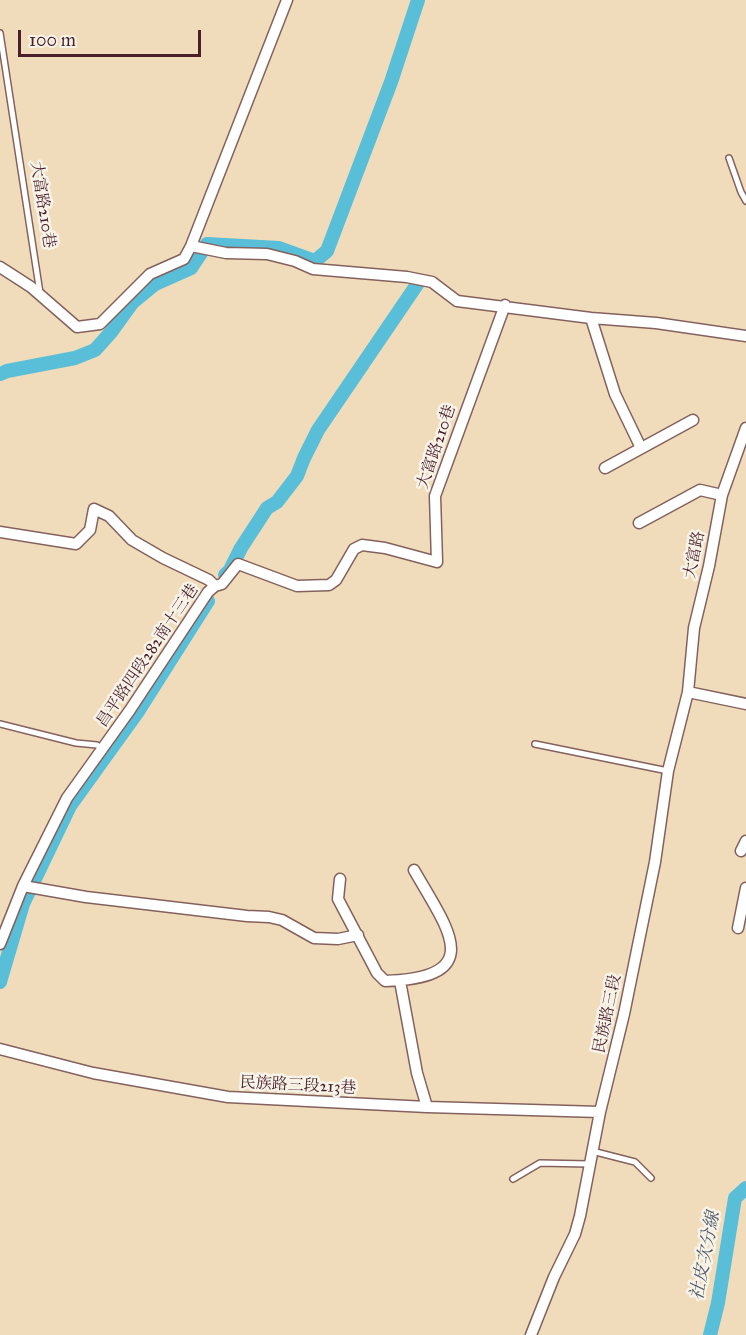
<!DOCTYPE html>
<meta charset="utf-8">
<style>
body{margin:0}
#map{position:relative;width:746px;height:1335px;overflow:hidden;background:#f0dcbb;font-family:"IM FELL Great Primer",serif}
canvas{display:block}
.scale{position:absolute;left:18px;top:30px;width:183px;height:27px;box-sizing:border-box;border:3px solid #4a1f2b;border-top:0;padding-left:8px;font-size:18px;line-height:21px;white-space:nowrap;color:#4a1f2b;-webkit-text-stroke:4px #f7f3e8;paint-order:stroke}
</style>
<div id="map">
<canvas width="746" height="1335"></canvas>
<div class="scale">100 m</div>
</div>
<script>
const c = document.querySelector('canvas').getContext('2d');
c.lineJoin = 'round';
function trace(path, color, width, dash) { c.strokeStyle = color; c.lineWidth = width; c.lineCap = dash ? 'butt' : 'round'; c.setLineDash(dash || []); c.stroke(path); }
function write(font, color, halo, rows, align = 'center') {
  c.font = font + ' "IM FELL Great Primer","Noto Serif TC",serif'; c.lineWidth = 5; c.setLineDash([]); c.textBaseline = 'middle'; c.strokeStyle = halo; c.fillStyle = color; for (const [text, x, y, turn = 0] of rows) {
    c.save(); c.translate(x, y); c.rotate((+turn || 0) * Math.PI / 180); c.textAlign = isNaN(turn) ? turn : align; if (halo) c.strokeText(text, 0, 0); c.fillText(text, 0, 0); c.restore();
  }
}
trace(new Path2D(`
 M0 374 7 371 75 358 95 350 112 331 133 302 155 284 191 268 207 244 279 248 315 261 327 251 391 82 418 0
 M225 575 230 570 241 548 267 508 277 502 297 476 304 458 318 430 418 283
 M0 982 23 904 70 806 137 713 208 601
 M710 1335 718 1303 735 1198 746 1188`), '#59bed7', 14);
const lane = new Path2D(`
 M0 33 40 293
 M729 158 741 192 746 201
 M0 724 76 743 97 745 103 749
 M535 744 668 771
 M592 1151 635 1162 651 1178
 M513 1179 540 1163 589 1164`);
const street = new Path2D(`
 M191 246 226 253 267 254 295 261 313 269 407 277 432 282 457 301 591 318 656 323 746 336
 M0 267 31 287 77 327 100 324 150 274 184 259 191 246 287 0
 M591 318 615 394 641 448
 M605 468 693 420
 M639 523 700 490 722 495
 M0 532 76 544 90 530 94 509 109 516 132 540 163 558 209 580 215 586
 M688 692 746 704
 M741 851 746 841
 M340 879 338 899 377 973 385 981C489 978 447 928 414 870
 M23 886 86 897 247 916 269 917 282 920 314 938 338 939 358 935
 M738 928 746 888
 M0 944 23 886 67 798 130 710 208 592 215 586 222 584 238 564 297 586 329 585 336 580 354 549 362 545 385 548 437 562 435 496 505 305
 M400 981 417 1073 427 1107
 M0 1049 93 1073 228 1097 427 1107 600 1112
 M531 1335 554 1277 575 1234 580 1216 600 1112 624 1014 655 862 668 771 688 692 694 628 709 566 722 495 746 428`);
trace(lane, '#84615d', 8);
trace(street, '#84615d', 13);
trace(lane, '#fff', 5);
trace(street, '#fff', 10);
write('16px', '#4a1f2b', '#f7f3e8', [
 ["大富路210巷",42,205,81],
 ["大富路210巷",437,447,-71],
 ["大富路",695,555,-78],
 ["昌平路四段282南十三巷",148,656,-56],
 ["民族路三段",608,1014,-78],
 ["民族路三段213巷",298,1086,3]
]);
write('italic 18px', '#4f5767', '#f7f3e8', [
 ["社皮次分線",706,1256,-79]
]);
</script>
